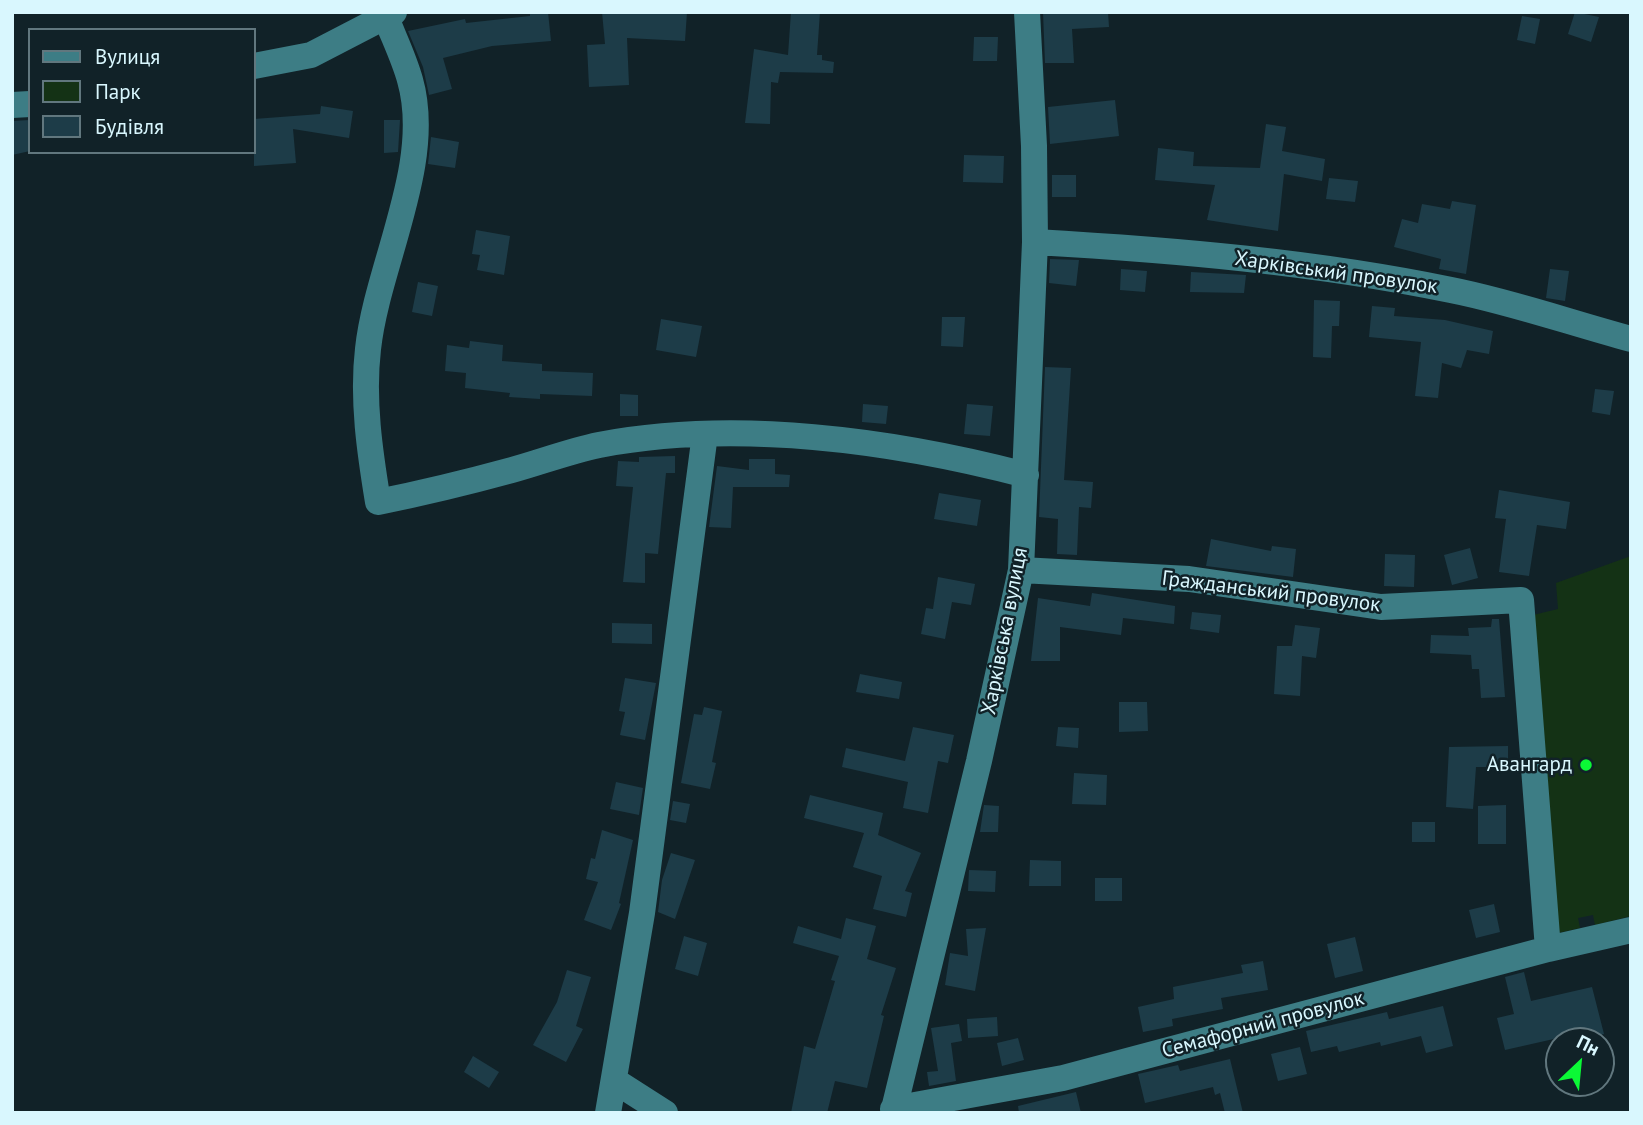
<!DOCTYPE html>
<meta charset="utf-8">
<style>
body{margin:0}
#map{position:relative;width:1643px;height:1125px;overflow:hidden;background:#112228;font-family:"PT Sans",sans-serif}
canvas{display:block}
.frame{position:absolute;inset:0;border:14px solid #d9f7fe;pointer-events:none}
.legend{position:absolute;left:28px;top:28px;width:228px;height:126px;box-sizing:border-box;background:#112228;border:2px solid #61777e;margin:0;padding:9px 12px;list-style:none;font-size:21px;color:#d9f7fe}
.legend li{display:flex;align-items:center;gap:14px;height:35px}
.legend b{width:35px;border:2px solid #61777e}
.north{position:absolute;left:1545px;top:1027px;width:70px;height:70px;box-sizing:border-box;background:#112228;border:2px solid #61777e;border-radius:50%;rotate:26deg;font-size:19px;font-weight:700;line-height:28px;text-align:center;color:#d9f7fe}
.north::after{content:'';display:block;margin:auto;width:24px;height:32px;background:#0bf836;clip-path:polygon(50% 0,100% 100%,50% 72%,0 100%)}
</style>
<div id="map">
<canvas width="1643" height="1125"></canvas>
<div class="frame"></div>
<ul class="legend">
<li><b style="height:9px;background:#3d7d85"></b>Вулиця</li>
<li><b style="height:19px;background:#143215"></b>Парк</li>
<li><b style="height:19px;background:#1d3c48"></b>Будівля</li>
</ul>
<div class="north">Пн</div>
</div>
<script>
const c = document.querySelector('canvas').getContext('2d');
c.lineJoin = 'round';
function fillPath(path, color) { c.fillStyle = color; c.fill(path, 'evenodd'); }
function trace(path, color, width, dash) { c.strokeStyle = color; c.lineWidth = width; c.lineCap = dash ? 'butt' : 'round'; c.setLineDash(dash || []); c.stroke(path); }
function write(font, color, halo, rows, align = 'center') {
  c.font = font + ' "PT Sans",sans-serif'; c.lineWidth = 5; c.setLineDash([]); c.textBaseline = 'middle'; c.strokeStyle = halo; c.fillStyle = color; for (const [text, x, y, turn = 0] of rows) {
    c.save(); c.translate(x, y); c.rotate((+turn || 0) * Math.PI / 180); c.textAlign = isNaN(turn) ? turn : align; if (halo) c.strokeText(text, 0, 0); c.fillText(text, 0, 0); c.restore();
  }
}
fillPath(new Path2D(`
 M1631 556V916L1595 925 1593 915 1578 918 1580 928 1554 934 1529 616 1558 609 1556 583Z`), '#143215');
fillPath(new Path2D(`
 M530 12H548L551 41 492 46 443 58 452 89 429 95 423 67 408 31 465 19 466 23 530 16Z
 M602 12H687L685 41 627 38 629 85 589 87 587 45 605 44Z
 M791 12H820L817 55H822V60L834 62 833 73 780 72 778 83 771 82 770 124 745 123 754 49 788 55Z
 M1043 12H1108L1109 27 1072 29 1074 63H1045Z
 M1575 12 1599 17 1591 42 1568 34Z
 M1522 16 1540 19 1535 44 1517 40Z
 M974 37H998L997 61H973Z
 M1115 100 1119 136 1050 144 1048 107Z
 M321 106 353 111 349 138 293 129 296 163 254 166V119L320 114Z
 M30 120V151L12 155V121Z
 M384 120H400L398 152 384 153Z
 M1266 124 1286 127 1282 151 1325 159 1322 181 1284 174 1278 231 1207 220 1215 185 1155 180 1158 148 1194 152 1193 166 1260 168Z
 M431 137 459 142 455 168 428 164Z
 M964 155 1004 156 1003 183 963 182Z
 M1052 175H1076V197H1052Z
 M1329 178 1358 181 1355 202 1326 199Z
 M1452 201 1476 205 1466 274 1439 269 1441 259 1394 247 1402 219 1418 223 1422 204 1450 209Z
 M476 230 510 236 504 275 477 270 480 255 472 254Z
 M1050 259 1079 260 1076 286 1049 283Z
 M1121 269 1147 271 1145 292 1120 290Z
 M1550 269 1569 271 1565 301 1546 298Z
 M1191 272 1246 275 1244 293 1190 292Z
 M418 282 438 286 432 316 412 312Z
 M1314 300 1340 301 1339 326H1332L1331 358 1313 357Z
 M1372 306 1395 308 1394 316 1445 320 1493 331 1489 354 1467 350 1461 368 1442 363 1438 398 1415 396 1421 342 1369 337Z
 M942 317H965L963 347 941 346Z
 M661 319 702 326 696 357 656 350Z
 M470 341 503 345 502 361 542 364V371L593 373 592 396 540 394V399L509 397 510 393 465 388 466 373 445 371 447 345 469 348Z
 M1045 367 1071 368 1064 480 1093 482 1091 508 1079 507 1077 555 1057 554 1058 519 1039 517Z
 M1595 389 1614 391 1610 415 1592 412Z
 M620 394 638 395V416H620Z
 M863 404 888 406 886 424 862 422Z
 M967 404 993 406 990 436 964 434Z
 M675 456V473H666L658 554 645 553V583L623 582 633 487 616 486 618 461 639 462V457Z
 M749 459H775V474L790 475 789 487H733L731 528 709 527 717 466 749 470Z
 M1499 490 1570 502 1566 529 1537 525 1529 576 1499 572 1506 519 1495 518Z
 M939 493 981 500 977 526 934 519Z
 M1211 539 1271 551 1272 546 1296 549 1293 577 1206 566Z
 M1470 548 1478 578 1452 585 1444 555Z
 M1385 554 1415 555 1414 587 1384 586Z
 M938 577 975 584 971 605 952 602 945 639 921 634 926 608 933 609Z
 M1092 593 1175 606 1174 624 1123 618 1121 635 1060 627V661H1031L1038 598 1090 606Z
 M1192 612 1221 615 1219 633 1190 629Z
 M1492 619H1499L1505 697 1481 698 1479 669H1472L1471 655 1430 653 1431 635 1469 636 1468 628 1491 627Z
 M612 623 652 624V644L612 643Z
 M1295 625 1320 628 1316 658 1302 656 1300 696 1274 694 1277 646H1292Z
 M860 674 902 682 899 699 856 692Z
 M625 678 656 683 645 740 620 735 625 712 619 711Z
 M1119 702H1147L1148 731 1119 732Z
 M704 707 722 711 712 762 716 763 710 789 681 783 694 714 702 715Z
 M913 727 954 735 948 763 938 761 928 813 903 808 908 782 842 767 846 748 905 761Z
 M1058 727 1079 728 1078 748 1056 746Z
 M1508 746V767H1476L1473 809 1446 807 1449 747Z
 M1074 773 1107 775 1106 805 1072 804Z
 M616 782 643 788 639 815 610 809Z
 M810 795 883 813 878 835 921 853 905 891 912 893 906 917 873 909 882 876 853 867 864 833 804 818Z
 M673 801 690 804 686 823 670 820Z
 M984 805 999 806 998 832H980Z
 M1506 805V844H1478V806Z
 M1412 822H1435V842H1412Z
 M602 830 633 840 619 903 621 904 611 930 584 920 598 882 586 879 591 858 595 859Z
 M671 853 695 860 675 919 658 912 662 880Z
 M1030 860 1061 861V886H1029Z
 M969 870 996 871 995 892 968 891Z
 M1095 878H1122V901H1095Z
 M1494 904 1500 932 1476 938 1469 910Z
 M846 918 876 926 867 959 896 968 881 1015 884 1016 867 1088 835 1081 827 1113H791L804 1046 815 1049 835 981 831 980 839 956 793 943 798 926 841 939Z
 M986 928 975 991 945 985 950 953 968 956 966 929Z
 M684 936 707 943 698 976 675 969Z
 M1355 937 1363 971 1335 978 1327 944Z
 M1263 961 1268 990 1221 998 1223 1009 1172 1019 1173 1026 1143 1032 1138 1007 1174 999 1173 987 1243 973 1241 965Z
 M567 970 591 977 576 1026 583 1029 566 1062 533 1045 557 1002Z
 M1524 972 1531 1001 1592 987 1604 1034 1575 1041H1568L1567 1036 1505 1050 1497 1018 1514 1014 1505 977Z
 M1443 1006 1453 1046 1426 1053 1421 1036 1381 1046 1380 1042 1339 1052 1337 1046 1311 1052 1306 1031 1387 1012 1389 1019Z
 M997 1017 998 1036 968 1038 967 1019Z
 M959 1024 962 1041 951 1043 956 1081 929 1086 927 1072 938 1071 931 1028Z
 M1018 1038 1024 1060 1002 1066 997 1043Z
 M1300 1047 1307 1074 1278 1081 1271 1054Z
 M473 1056 499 1072 489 1088 464 1072Z
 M1230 1059 1243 1113H1225L1220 1093 1215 1095 1213 1087 1145 1103 1138 1074 1178 1065 1180 1071Z
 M1076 1092 1081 1113H1019L1018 1106Z`), '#1d3c48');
trace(new Path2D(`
 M385 15C393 36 404 58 410 80 434 164 377 265 368 349 362 400 370 453 378 502 423 493 468 482 512 470 541 462 570 451 599 445 736 419 892 440 1026 475
 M254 66 311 55 394 12
 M12 105 30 104
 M1035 242C1174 250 1315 262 1451 290 1512 302 1571 323 1631 339
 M1021 570 1189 579 1381 607 1521 600 1548 949
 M615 1081 665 1113
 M893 1109 1063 1078 1548 949 1631 930
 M608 1113 642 913 705 434
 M893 1113 979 761 1021 570 1035 242 1034 146 1027 12`), '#3d7d85', 26);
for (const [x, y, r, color] of [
 [1586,765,7,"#0bf836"]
]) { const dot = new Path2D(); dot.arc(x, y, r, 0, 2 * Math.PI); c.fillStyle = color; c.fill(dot); trace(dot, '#112228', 2.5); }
write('21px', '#d9f7fe', '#112228', [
 ["Харківський провулок",1336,273,8],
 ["Гражданський провулок",1271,592,7],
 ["Харківська вулиця",1005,631,-79],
 ["Семафорний провулок",1263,1025,-15]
]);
write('21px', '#d9f7fe', '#112228', [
 ["Авангард",1572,765]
], 'right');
</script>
